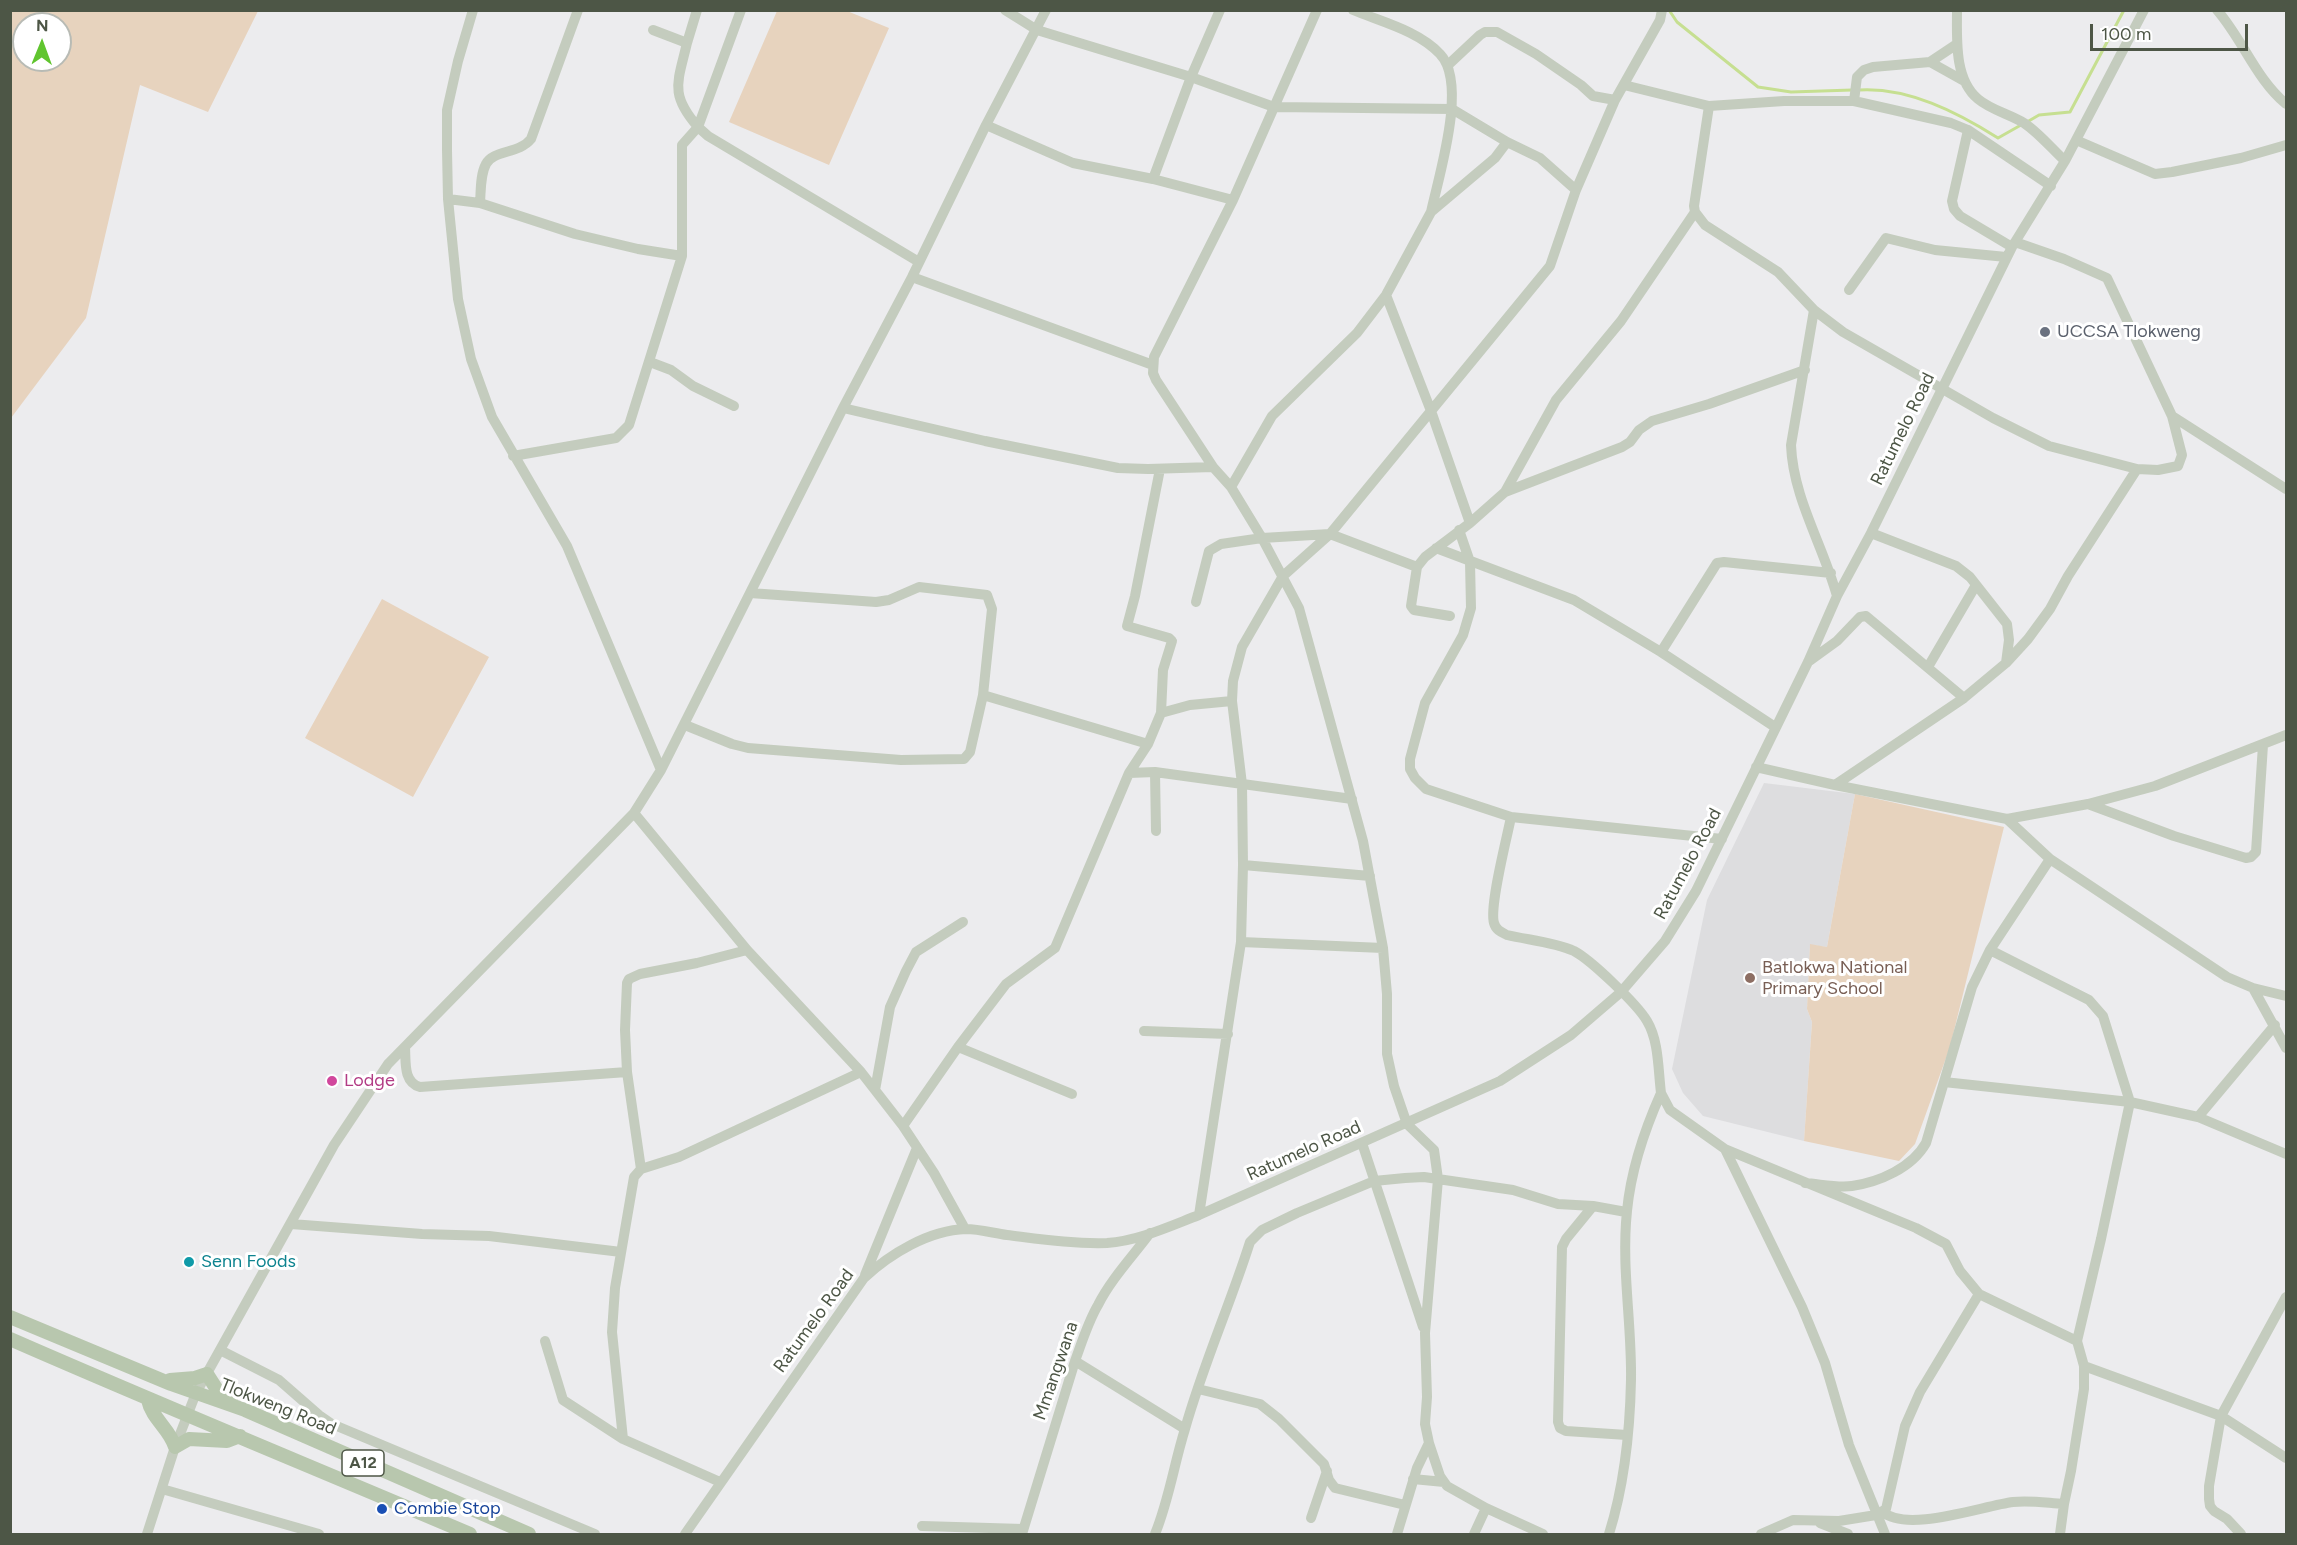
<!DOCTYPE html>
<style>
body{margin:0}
#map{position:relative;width:2297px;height:1545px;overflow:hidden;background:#ececee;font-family:Figtree,sans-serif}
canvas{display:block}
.frame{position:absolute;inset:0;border:12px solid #4d5646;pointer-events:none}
.north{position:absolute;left:12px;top:12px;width:60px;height:60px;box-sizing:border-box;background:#fff;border:2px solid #b8bbb5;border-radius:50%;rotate:1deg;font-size:16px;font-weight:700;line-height:24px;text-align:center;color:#4d5646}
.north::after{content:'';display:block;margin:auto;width:21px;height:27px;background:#60c52f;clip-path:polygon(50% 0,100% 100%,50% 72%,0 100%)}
.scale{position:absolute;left:2090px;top:24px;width:158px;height:27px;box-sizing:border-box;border:3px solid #4d5646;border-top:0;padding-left:8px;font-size:18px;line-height:21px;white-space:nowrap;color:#4d5646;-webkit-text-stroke:4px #fff;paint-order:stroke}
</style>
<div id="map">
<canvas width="2297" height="1545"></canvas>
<div class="frame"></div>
<div class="north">N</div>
<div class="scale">100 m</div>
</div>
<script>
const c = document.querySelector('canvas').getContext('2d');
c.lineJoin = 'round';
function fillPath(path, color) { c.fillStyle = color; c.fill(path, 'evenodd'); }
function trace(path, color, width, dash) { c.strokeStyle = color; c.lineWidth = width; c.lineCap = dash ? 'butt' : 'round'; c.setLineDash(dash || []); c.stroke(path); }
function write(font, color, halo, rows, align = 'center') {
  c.font = font + ' Figtree,sans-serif'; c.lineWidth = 6; c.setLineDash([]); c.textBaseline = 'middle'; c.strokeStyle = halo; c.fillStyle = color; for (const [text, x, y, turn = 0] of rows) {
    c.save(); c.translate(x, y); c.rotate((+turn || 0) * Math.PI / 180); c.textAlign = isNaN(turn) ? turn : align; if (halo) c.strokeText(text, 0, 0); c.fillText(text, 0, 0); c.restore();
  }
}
fillPath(new Path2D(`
 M1764 783 1855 794 1827 947 1810 945 1807 1009 1812 1022 1804 1141 1703 1116 1683 1093 1672 1069 1707 900Z`), '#dddddf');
fillPath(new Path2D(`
 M11 10 258 11 208 112 140 85 86 318 11 418ZM24 24H60V60H24Z
 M777 11H847L889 28 829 165 729 122Z
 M382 599 489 657 413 797 305 738Z
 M1855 794 2004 827 1950 1047 1915 1144 1899 1161 1804 1141 1812 1022 1807 1009 1810 944 1827 947Z`), '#e7d3be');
trace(new Path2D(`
 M1669 10 1677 22 1758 87 1791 92 1852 90
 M1859 90C1908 87 1957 112 1998 138L2021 125
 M2027 122 2039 115 2070 112 2124 10`), '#c6df91', 3);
trace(new Path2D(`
 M473 10 458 61 447 110V150L448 199 458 299 471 359 492 417 567 546 661 770
 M1005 10 1037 30 1191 77 1274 107 1452 109 1507 142
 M1317 10 1233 200 1154 357 1153 373 1156 380 1213 467 1231 487 1262 538 1299 608 1363 841 1383 948 1387 994V1054L1394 1086 1407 1124 1434 1150 1438 1179 1425 1333 1427 1397 1425 1424 1429 1443 1440 1476 1447 1486 1486 1508 1543 1534
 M1353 10C1382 22 1419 31 1440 54 1468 83 1439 175 1431 212
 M1957 10C1957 39 1954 79 1978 99 1991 110 2009 114 2024 123 2039 133 2052 149 2065 161
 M2217 10C2243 40 2256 79 2286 104
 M653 30 687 43 697 10
 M687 43C678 82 669 94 698 127L741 10
 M1930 62 1957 44
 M1448 65 1480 35 1485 32H1497L1536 54 1581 85 1593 96 1615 100
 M1624 85 1709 106 1784 101H1854L1951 123 1968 130 2051 186
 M1854 101 1857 77 1864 70 1873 67 1930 62 1964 81
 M1709 106 1694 206 1695 212 1705 225 1778 272 1814 310 1843 332 1993 418 2049 446 2137 469
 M986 125 1073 163 1153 179 1233 200
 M1968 130 1952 201 1954 209 1960 216 2012 247
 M2076 140 2155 174 2172 172 2241 158 2286 145
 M1153 179 1191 77 1220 10
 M448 199 480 203 575 234 638 249 682 256
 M480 203C481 191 480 175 486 164 493 150 519 154 531 139L578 10
 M2015 242 2064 259 2107 278 2172 416 2286 489
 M912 277 1153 365
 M1849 290 1886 238 1935 250 2006 257
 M1386 295 1431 411 1470 523
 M1814 310 1791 445C1793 498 1823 545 1837 596
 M650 362 671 370 693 386 734 406
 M843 408 985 441 1118 468 1148 469 1213 467
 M513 456 616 438 629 425 682 256V145L698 127 708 136 919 262
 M1231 487 1272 416 1357 333 1386 295 1431 212 1495 158 1507 142 1540 158 1576 190
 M1505 492 1556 400 1621 321 1695 212
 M1459 530 1470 562 1471 608 1463 635 1425 703 1410 759V769L1415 778 1426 789 1511 817 1722 839
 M1871 533 1956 566 1970 577 2007 624 2009 640 2006 663
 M1436 548 1574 600 1661 652 1775 727
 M1417 567 1411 606 1414 610 1450 616
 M1196 602 1209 551 1221 544 1262 538 1330 534 1417 567 1425 557 1470 523 1505 492 1622 447 1630 442 1639 430 1652 421 1709 404 1805 370
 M1661 652 1717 563 1724 562 1831 573
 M1808 662 1837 641 1860 617 1866 616 1964 698
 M1928 667 1976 585
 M983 695 1148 744
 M1161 713 1190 705 1232 701
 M685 725 732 744 748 748 901 760 964 759 970 752 983 695 992 609 987 595 919 587 889 600 876 602 750 593
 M1756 767 1835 785 2007 819 2088 804 2155 786 2286 735
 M1155 772 1156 831
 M1129 773 1155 772 1352 799
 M1835 785 1964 698 2006 663 2028 639 2050 609 2068 576 2137 469 2158 470 2178 466 2182 455 2172 416
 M2088 804 2174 836 2246 858 2251 857 2256 852 2263 745
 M634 813 747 950 861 1072 903 1126 934 1173 965 1229
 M1511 817C1507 838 1489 906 1494 923 1496 930 1501 932 1507 935 1528 940 1554 942 1574 951 1591 960 1637 1004 1647 1021 1659 1041 1658 1069 1661 1093L1670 1110 1725 1149 1802 1307 1825 1363 1849 1445 1885 1534
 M2050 859 2227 977 2253 988 2286 996
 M1243 865 1370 876
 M1241 942 1383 948
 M1990 950 2089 1000 2103 1016 2130 1102 2101 1239 2077 1341 2084 1366V1389L2071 1471 2064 1504 2060 1534
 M2253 988 2286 1048
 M1144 1031 1228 1034
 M405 1047C406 1062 403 1082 420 1087L627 1072
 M958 1047 1072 1094
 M1944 1082 2130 1102 2198 1117 2286 1154
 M875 1090 890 1007 906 971 916 952 963 922
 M2198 1117 2275 1025
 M903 1126 958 1047 1006 984 1055 948 1129 773 1148 744 1161 713 1163 670 1172 641 1169 638 1127 626 1135 596 1160 469
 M1362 1143 1423 1327
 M1725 1149 1916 1228 1946 1244 1960 1271 1979 1294 2077 1341
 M641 1169 627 1072 625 1030 627 983 629 979 640 974 697 963 747 950
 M1805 1183C1820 1184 1837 1188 1852 1186 1879 1182 1912 1168 1926 1143L1972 987 1990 950 2050 859 2007 819
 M1593 1206 1566 1239 1562 1247 1558 1422 1560 1428 1566 1431 1627 1435
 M1199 1215 1241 942 1243 865 1242 784 1232 701 1233 681 1242 647 1283 576 1330 534 1550 266 1576 190 1615 100 1660 20 1662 10
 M291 1224 422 1234 489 1236 621 1252
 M865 1275 917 1148
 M545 1341 563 1400 623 1439
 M220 1350 279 1380 319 1415 332 1424 595 1534
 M1075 1361 1185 1429
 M2084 1366 2221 1416 2286 1458
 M1198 1389 1260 1404 1279 1419 1324 1464 1329 1480 1335 1488 1405 1505
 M1413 1479 1444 1482
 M720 1482 623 1439 612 1332 615 1288 634 1177 641 1169 679 1157 861 1072
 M162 1489 319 1534
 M1883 1512C1907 1533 1982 1506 2013 1502 2030 1500 2047 1503 2064 1504
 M1311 1518 1327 1471
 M1820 1523 1848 1534
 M922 1526 1023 1529
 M147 1534 175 1447 196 1393 334 1145 388 1064 634 813 661 770 843 408 912 277 986 125 1046 10
 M685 1534 864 1278C890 1254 929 1230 966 1229 979 1229 993 1233 1007 1235 1040 1239 1073 1244 1107 1243 1138 1241 1170 1226 1199 1215L1500 1081 1571 1035 1621 992 1665 941 1696 891 1808 662 1837 596 1871 533 2012 247 2065 161 2144 10
 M1022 1534 1075 1361C1082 1342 1088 1322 1098 1305 1111 1279 1133 1256 1150 1233
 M1155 1534C1169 1500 1174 1464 1185 1429 1203 1365 1230 1305 1250 1242L1262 1230 1297 1213 1374 1181 1405 1178 1424 1177 1513 1190 1558 1204 1593 1206 1626 1212
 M1397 1534 1417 1468 1429 1443
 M1474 1534 1486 1508
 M1609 1534C1624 1486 1630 1431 1631 1380 1632 1324 1621 1267 1627 1211 1631 1169 1644 1131 1661 1093
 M1761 1534 1793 1520 1839 1521 1876 1515 1886 1509 1905 1426 1920 1392 1979 1294
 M2241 1534 2227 1519 2214 1511 2210 1506 2209 1499V1486L2221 1416 2286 1297`), '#c4ccbe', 10);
trace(new Path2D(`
 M10 1317 171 1384 245 1410 529 1534
 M10 1339C163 1406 317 1469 470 1534
 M170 1380 195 1378 207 1374 221 1396 231 1399
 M148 1400C152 1419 170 1429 175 1447L189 1439 227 1441 240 1436`), '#b8c7ae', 14);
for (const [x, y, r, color] of [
 [2045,332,6,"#6b7280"],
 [1750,978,6,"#8d6e63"],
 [332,1081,6,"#d1479c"],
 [189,1262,6,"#0f9aa8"],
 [382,1509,6,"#1a4fb4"]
]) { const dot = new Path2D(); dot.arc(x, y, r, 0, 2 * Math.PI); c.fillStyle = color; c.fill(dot); trace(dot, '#fff', 2); }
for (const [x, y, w] of [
 [363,1463,42]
]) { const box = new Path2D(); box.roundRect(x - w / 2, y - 13, w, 26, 4.5); c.fillStyle = '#fff'; c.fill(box); trace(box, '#4d5646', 1.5); }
write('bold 16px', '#4d5646', null, [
 ["A12",363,1463]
]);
write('18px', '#5b616d', '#fff', [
 ["UCCSA Tlokweng",2057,332]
], 'left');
write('18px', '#4d5646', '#fff', [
 ["Ratumelo Road",1903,429,-64],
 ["Ratumelo Road",1688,864,-62],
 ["Ratumelo Road",1304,1151,-24],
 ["Ratumelo Road",814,1321,-54],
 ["Mmangwana",1056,1371,-71],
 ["Tlokweng Road",278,1407,22]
]);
write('18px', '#785e54', '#fff', [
 ["Batlokwa National",1762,968],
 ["Primary School",1762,989]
], 'left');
write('18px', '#b23c85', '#fff', [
 ["Lodge",344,1081]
], 'left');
write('18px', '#0d838f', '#fff', [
 ["Senn Foods",201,1262]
], 'left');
write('18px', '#164399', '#fff', [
 ["Combie Stop",394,1509]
], 'left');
</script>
